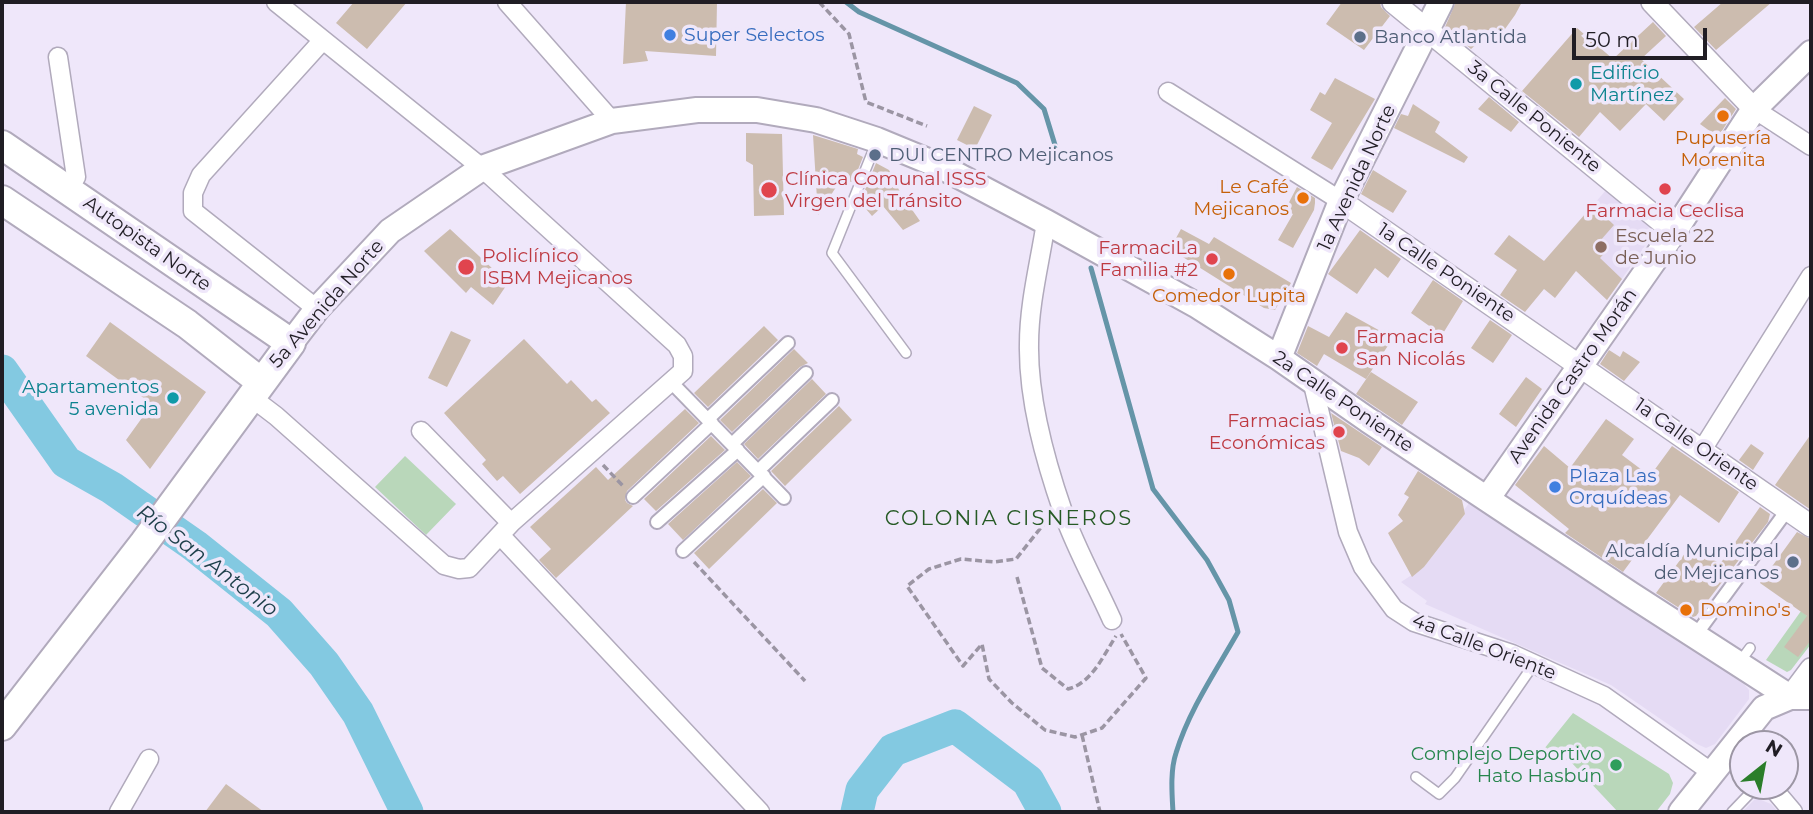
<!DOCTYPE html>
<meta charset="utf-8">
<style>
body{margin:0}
#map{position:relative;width:1813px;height:814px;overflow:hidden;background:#efe7fa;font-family:Montserrat,sans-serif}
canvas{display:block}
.frame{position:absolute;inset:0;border:4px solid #201d24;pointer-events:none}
.north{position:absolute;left:1729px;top:730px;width:70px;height:70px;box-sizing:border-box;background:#efe7fa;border:2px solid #9c96a4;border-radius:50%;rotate:31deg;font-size:19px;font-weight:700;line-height:28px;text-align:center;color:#201d24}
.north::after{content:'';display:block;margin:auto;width:24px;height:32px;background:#2b7e2a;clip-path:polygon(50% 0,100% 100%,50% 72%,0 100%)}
.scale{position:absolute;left:1572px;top:28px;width:135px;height:32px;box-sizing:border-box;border:4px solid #201d24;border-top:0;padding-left:9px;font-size:21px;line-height:24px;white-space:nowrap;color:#201d24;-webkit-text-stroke:5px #efe7fa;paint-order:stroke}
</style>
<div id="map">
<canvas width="1813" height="814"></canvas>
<div class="frame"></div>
<div class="north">N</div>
<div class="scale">50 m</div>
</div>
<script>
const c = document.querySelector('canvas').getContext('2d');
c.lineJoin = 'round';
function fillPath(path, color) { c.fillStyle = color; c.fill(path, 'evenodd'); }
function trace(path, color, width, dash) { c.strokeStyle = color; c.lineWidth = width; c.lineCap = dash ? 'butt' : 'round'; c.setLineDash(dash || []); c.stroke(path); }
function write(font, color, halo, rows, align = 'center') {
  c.font = font + ' Montserrat,sans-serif'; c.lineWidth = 7; c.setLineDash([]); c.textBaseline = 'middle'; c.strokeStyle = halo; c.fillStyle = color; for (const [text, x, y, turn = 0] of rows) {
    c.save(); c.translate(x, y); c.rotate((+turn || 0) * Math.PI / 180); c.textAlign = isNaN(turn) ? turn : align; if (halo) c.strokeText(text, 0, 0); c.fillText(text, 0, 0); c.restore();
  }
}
fillPath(new Path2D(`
 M1607 189 1648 226 1652 236 1607 300 1554 250Z
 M1472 499 1744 684 1749 690V699L1715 744 1706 748 1697 744 1611 685 1425 604 1427 601 1401 582 1424 567 1465 514 1464 510Z
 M1756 798 1771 804 1778 812H1742Z`), '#e5dbf4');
fillPath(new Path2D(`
 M405 456 456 504 426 535 375 487Z
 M1801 611 1811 619V644L1791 670 1787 672 1766 660Z
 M1573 713 1669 774 1673 783 1670 794 1656 812H1618L1570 761 1555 757 1544 749Z`), '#b9d7ba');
trace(new Path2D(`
 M846 2 859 12 1017 83 1044 109 1059 158
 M1091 268 1153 489 1207 560 1229 600 1238 632C1216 671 1189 710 1176 753 1170 771 1172 794 1173 812`), '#6595a8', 5);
trace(new Path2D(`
 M2 371 66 462 112 488 195 546 279 613 324 664 358 713 407 812
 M857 812 862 790 893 750 955 726 1028 781 1045 812`), '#83c9e1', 33);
fillPath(new Path2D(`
 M354 2H407L367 49 336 23Z
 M626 2H717L716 56 645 51 648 61 623 64Z
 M1342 2H1380L1381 7 1390 16 1364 50 1326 24Z
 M1456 2H1522L1515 15 1495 43 1484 38 1471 49 1445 27Z
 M1723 2H1772L1716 50 1694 27Z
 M1653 22 1666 36 1641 59 1684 99 1664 121 1646 104 1620 131 1600 112 1579 137 1522 91 1577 28 1613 59Z
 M1335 78 1375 99 1332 170 1311 158 1332 123 1310 110 1320 92 1325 95Z
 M1489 97 1519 122 1511 132 1478 109Z
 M1725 98 1736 109 1718 137 1700 124Z
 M1413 104 1440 122 1435 132 1468 157 1464 163 1394 128 1401 114 1408 116Z
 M974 106 992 115 975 149 957 140Z
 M746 133 782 134 784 215 754 216 753 165 746 161Z
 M813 135 858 149 857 154 863 157 853 182 840 181 818 215Z
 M876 163 889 170 901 194 920 221 903 230 883 206 872 216 860 202Z
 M1373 170 1407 191 1393 213 1361 194Z
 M1297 187 1315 198V203L1314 210 1293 248 1278 240 1293 214 1285 210Z
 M1593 205 1614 225 1600 241 1608 249 1600 258 1622 279 1607 300 1576 271 1555 298 1544 289 1525 312 1500 295 1517 270 1494 254 1509 235 1544 261Z
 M450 229 508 283 493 305 471 287 466 293 424 251Z
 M1181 229 1209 244 1214 237 1291 283 1275 310 1264 308 1170 249Z
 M1360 230 1401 259 1388 278 1375 268 1357 294 1328 274Z
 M1433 280 1463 301 1442 335 1411 313Z
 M1346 312 1393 338 1366 379 1324 354 1317 366 1297 353 1308 326 1329 337Z
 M1490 320 1512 335 1493 363 1471 348Z
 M110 322 206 392 150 469 126 440 152 404 86 356Z
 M764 326 778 340 708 407 694 393Z
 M451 331 471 340 447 387 428 378Z
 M524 339 567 384 571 380 592 402 596 399 610 413 520 494 503 476 497 481 482 464 486 460 444 413Z
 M794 349 808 363 800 367 732 432 720 420Z
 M1609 350 1620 357 1623 351 1640 362 1624 381 1600 364Z
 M1371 372 1418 402 1402 425 1356 394Z
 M1526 377 1542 389 1516 427 1499 414Z
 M812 379 826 394 758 459 744 444Z
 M839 406 852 420 785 486 771 471Z
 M685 409 699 423 627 491 625 500 627 503 633 506 556 578 539 560 551 549 530 527 596 467 608 480Z
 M1331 413 1382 447 1369 466 1359 458 1341 451Z
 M1606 419 1634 439 1622 455 1650 476 1672 446 1739 492 1719 523 1680 495 1623 572 1565 533 1569 529 1515 485 1544 446 1570 468Z
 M1811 434V510L1775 485Z
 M711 436 725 450 656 511 644 499Z
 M1751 444 1764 453 1753 470 1739 460Z
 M737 462 751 476 683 540 668 524Z
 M1418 471 1462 500 1465 514 1424 567 1412 577 1388 533 1403 521 1398 515 1409 497 1404 494Z
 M763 489 777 503 709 569 694 553Z
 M1760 507 1770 514 1768 522 1696 616 1693 617 1656 593 1691 545 1720 564Z
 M1797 532 1811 539V640L1798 657 1784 647 1807 616 1760 583Z
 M226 784 264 812H205Z`), '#ccbcaf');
const service = new Path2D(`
 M877 141 832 253 906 353
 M1739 663 1750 648
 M1416 777 1439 794 1455 778 1534 664
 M1732 812 1757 786`);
const pedestrian = new Path2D(`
 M672 383 784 498
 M708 419 788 343
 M732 444 806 373
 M758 471 832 400
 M633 497 712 423
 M657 522 738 450
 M683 551 764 476
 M1695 636 1788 509`);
const minor = new Path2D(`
 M507 2 612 121
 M58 57 76 177 67 189
 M1168 92 1341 201
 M1754 109 1811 146
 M1046 222C1040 262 1029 303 1029 344 1028 400 1045 460 1063 512 1076 549 1096 584 1112 620
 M317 309 193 211V193L201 175 323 40
 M1312 380 1348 532 1363 567 1394 609 1414 622 1512 654 1604 696 1711 772
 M251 397 276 416 444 565 459 569 469 568 511 523 683 371V356L677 345 482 168 276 2
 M421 431 511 523
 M1702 450 1811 276
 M500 535 760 812
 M1771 786 1793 812
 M119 812 149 759`);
const tertiary = new Path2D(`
 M1393 2 1674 232
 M1652 2 1754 109
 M1341 201 1811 526
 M1790 697 1811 669`);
const secondary = new Path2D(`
 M291 343 317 309 390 231 482 168 612 121 697 110H757L816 120 877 140 940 166 1046 222 1196 305 1279 358 1368 420 1630 594 1790 697
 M1279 358 1341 201 1441 2
 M1487 499 1674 232 1754 109 1811 53
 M1681 812 1764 708 1790 697H1811`);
const primary = new Path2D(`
 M2 145 291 343 144 543 2 726
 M2 200 187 324 261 382`);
trace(service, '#b1aabc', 12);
trace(pedestrian, '#b1aabc', 16);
trace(minor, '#b1aabc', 21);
trace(tertiary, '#b1aabc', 24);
trace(secondary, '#b1aabc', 28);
trace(primary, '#b1aabc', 32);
trace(new Path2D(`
 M819 2 849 34 866 102 927 126
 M603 465 624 487
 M1047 520 1016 559 994 562 961 559 929 569 907 586 963 666 982 644 989 679 1012 703 1045 730 1075 737 1102 728 1146 678 1121 634
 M694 562 805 681
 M1017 577 1042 668 1068 689C1092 683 1103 656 1116 636
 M1082 735 1100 812`), '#9b95a3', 3.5, [7, 3.5]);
trace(service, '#fff', 9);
trace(pedestrian, '#fff', 12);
trace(minor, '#fff', 18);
trace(tertiary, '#fff', 21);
trace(secondary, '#fff', 24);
trace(primary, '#fff', 28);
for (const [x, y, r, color] of [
 [670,35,7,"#3f7fe0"],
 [1360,37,7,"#5c6f8a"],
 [1576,84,7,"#0f9aa8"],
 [1723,116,7,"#e8710a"],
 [875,155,7,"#5c6f8a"],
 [1665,189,7,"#e0444e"],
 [769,190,9,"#e0444e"],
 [1303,198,7,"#e8710a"],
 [1601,247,7,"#8d6e63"],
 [1212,259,7,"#e0444e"],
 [466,267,9,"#e0444e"],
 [1229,274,7,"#e8710a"],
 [1342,348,7,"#e0444e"],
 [173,398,7,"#0f9aa8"],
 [1339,432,7,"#e0444e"],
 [1555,487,7,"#3f7fe0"],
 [1793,562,7,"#5c6f8a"],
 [1686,610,7,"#e8710a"],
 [1616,765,7,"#2e9e5b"]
]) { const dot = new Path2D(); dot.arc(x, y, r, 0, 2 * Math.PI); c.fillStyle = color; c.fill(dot); trace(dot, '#efe7fa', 2.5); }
write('19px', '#366cbe', '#efe7fa', [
 ["Super Selectos",684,35],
 ["Plaza Las",1569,476],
 ["Orquídeas",1569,498]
], 'left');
write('19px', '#4e5e75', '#efe7fa', [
 ["Banco Atlantida",1374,37],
 ["DUI CENTRO Mejicanos",889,155],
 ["Alcaldía Municipal",1779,551,"right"],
 ["de Mejicanos",1779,573,"right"]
], 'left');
write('19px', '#0d838f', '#efe7fa', [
 ["Edificio",1590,73],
 ["Martínez",1590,95],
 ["Apartamentos",159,387,"right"],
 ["5 avenida",159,409,"right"]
], 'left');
write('19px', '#201d24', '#efe7fa', [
 ["3a Calle Poniente",1534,117,39],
 ["1a Avenida Norte",1357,178,-65],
 ["Autopista Norte",147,244,35],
 ["1a Calle Poniente",1446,273,34],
 ["5a Avenida Norte",327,304,-49],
 ["Avenida Castro Morán",1573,376,-55],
 ["2a Calle Poniente",1343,402,34],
 ["1a Calle Oriente",1696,445,35],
 ["4a Calle Oriente",1484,647,21]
]);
write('19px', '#c56008', '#efe7fa', [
 ["Pupusería",1723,138],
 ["Morenita",1723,160],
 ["Le Café",1289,187,"right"],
 ["Mejicanos",1289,209,"right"],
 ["Comedor Lupita",1229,296],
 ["Domino's",1700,610,"left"]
]);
write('19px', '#be3a42', '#efe7fa', [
 ["Clínica Comunal ISSS",785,179],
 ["Virgen del Tránsito",785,201],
 ["Farmacia Ceclisa",1665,211,"center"],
 ["FarmaciLa",1198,248,"right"],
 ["Familia #2",1198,270,"right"],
 ["Policlínico",482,256],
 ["ISBM Mejicanos",482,278],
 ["Farmacia",1356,337],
 ["San Nicolás",1356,359],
 ["Farmacias",1325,421,"right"],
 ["Económicas",1325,443,"right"]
], 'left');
write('19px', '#785e54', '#efe7fa', [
 ["Escuela 22",1615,236],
 ["de Junio",1615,258]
], 'left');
write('19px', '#27864d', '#efe7fa', [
 ["Complejo Deportivo",1602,754],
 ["Hato Hasbún",1602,776]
], 'right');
c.letterSpacing = '2px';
write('21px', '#275b26', '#efe7fa', [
 ["COLONIA CISNEROS",1009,519]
]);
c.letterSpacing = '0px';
write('italic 21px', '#1c3e49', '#efe7fa', [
 ["Río San Antonio",207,561,37]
]);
</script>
